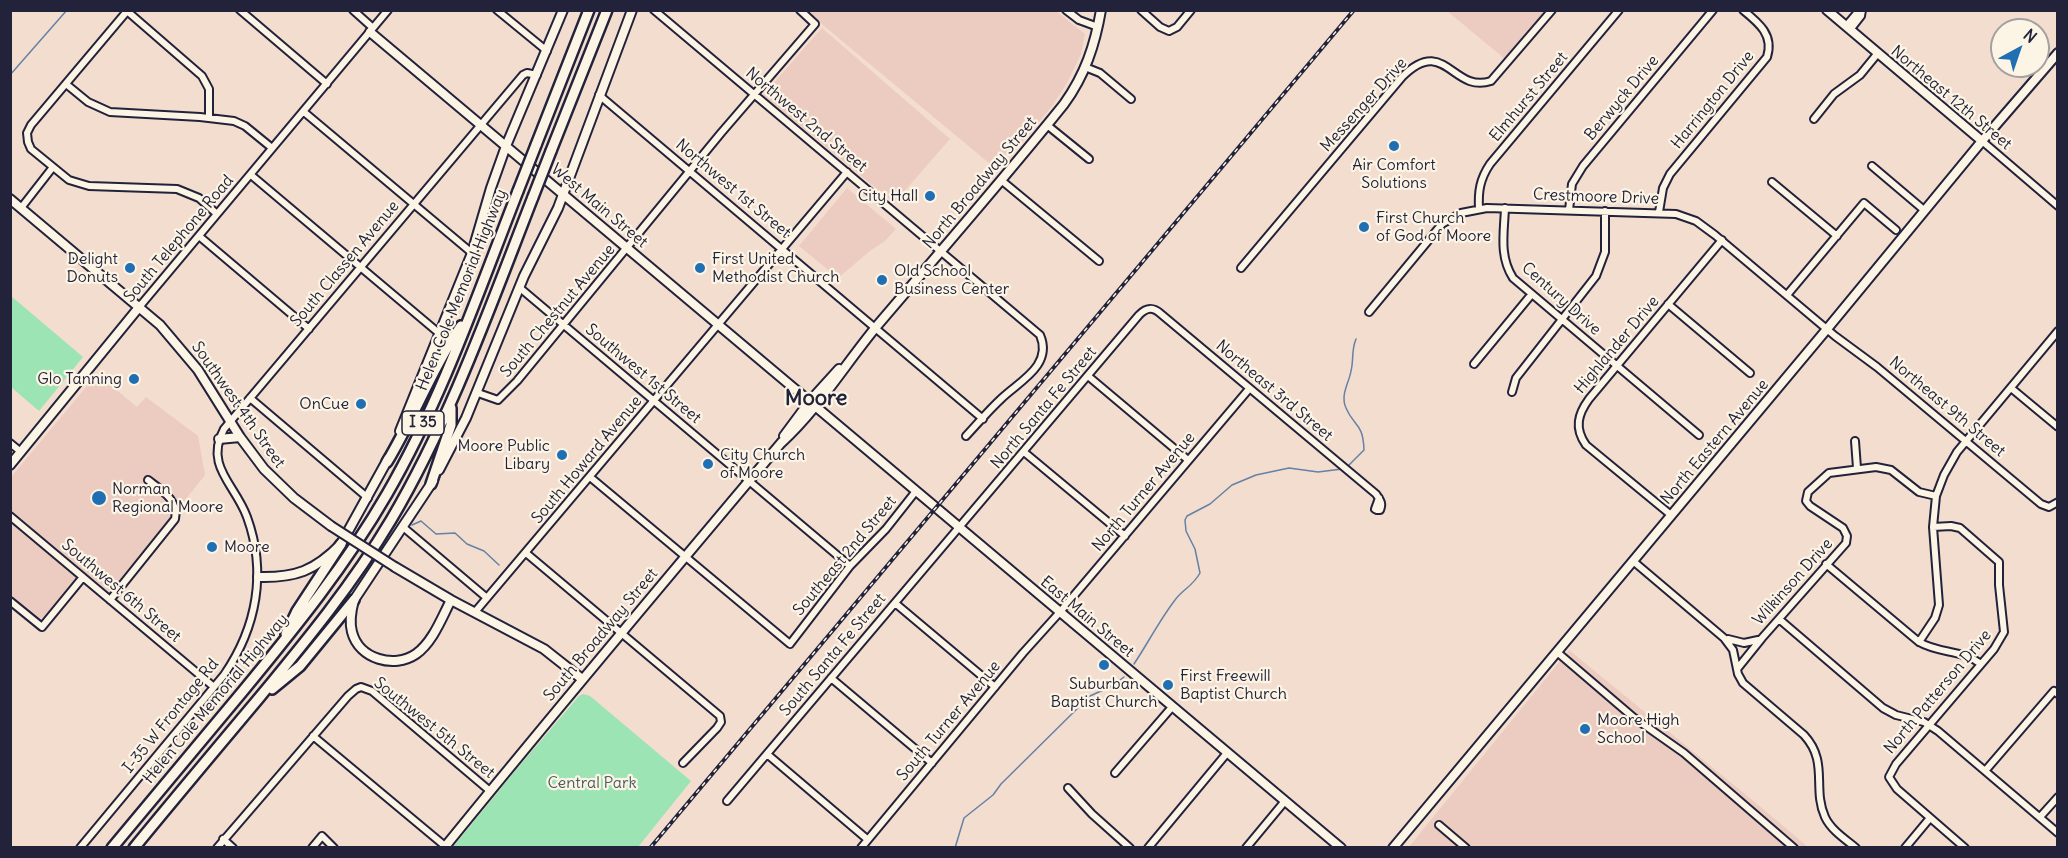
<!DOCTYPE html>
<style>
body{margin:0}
#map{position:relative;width:2068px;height:858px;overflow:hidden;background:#f3ddcf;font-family:Delius,sans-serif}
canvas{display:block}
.frame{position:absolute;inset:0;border:12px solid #22223b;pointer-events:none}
.north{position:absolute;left:1990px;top:18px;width:60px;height:60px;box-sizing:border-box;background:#fcf5e5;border:2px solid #a5a1a1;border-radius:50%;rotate:40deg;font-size:16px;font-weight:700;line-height:24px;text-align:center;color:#22223b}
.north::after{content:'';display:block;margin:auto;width:21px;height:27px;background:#1f6fb2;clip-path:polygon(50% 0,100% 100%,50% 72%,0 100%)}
</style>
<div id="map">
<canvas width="2068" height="858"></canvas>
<div class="frame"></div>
<div class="north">N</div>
</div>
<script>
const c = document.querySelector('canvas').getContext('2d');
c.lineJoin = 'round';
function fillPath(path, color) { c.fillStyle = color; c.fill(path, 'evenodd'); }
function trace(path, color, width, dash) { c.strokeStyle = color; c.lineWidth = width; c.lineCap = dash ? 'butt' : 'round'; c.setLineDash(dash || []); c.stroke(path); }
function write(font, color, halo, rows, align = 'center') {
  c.font = font + ' Delius,sans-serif'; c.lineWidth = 4.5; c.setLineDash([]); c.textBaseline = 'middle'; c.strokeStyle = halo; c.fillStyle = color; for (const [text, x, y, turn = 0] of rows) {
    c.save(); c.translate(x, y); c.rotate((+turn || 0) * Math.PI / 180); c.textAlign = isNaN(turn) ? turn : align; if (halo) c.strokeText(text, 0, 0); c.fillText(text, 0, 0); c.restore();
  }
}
fillPath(new Path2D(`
 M806 11H1056L1085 34 1081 54 1067 83 1052 106 1014 152 1007 154 995 168Z
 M1447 11H1546L1505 59Z
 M822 28 950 139 894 203 763 95Z
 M847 188 896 229 885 241 870 251 838 278 799 246Z
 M97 374 137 407 146 397 198 436 205 475 111 593 83 571 44 616 38 620 11 597V477Z
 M1569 650 1762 808 1808 847 1408 848Z`), '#ecccc0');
fillPath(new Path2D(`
 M11 296 83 357 39 411 11 387Z
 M583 694 590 696 691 781 638 847H453L515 771 579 696Z`), '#9ce4b3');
trace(new Path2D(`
 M10 75 67 10
 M1347 467 1364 450C1363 422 1354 427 1346 408 1340 395 1349 383 1351 371 1354 359 1351 351 1356 339
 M412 525 421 521 436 534 455 533 467 544 484 551 499 565
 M1134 664C1148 643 1159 621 1175 600 1183 589 1192 587 1200 573L1195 549 1186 531 1185 520 1187 516 1210 504 1232 485 1256 475 1289 468 1318 472 1342 469
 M955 848 964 818 993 795 1001 784 1090 696 1112 686 1124 677`), '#6581a5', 1.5);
const minor = new Path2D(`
 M128 10 31 125 27 133 28 142 31 149 69 180 89 186 177 189 199 198 217 214
 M240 10 327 84
 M353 10 373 28
 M497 10 547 51
 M654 10 1040 335C1053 365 1020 381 1002 398 989 410 978 423 966 436
 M1066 10 1079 20 1098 27
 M1141 10 1160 27 1169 31 1177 27 1191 10
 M127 11 202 76 209 89V118
 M1846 26 1857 13 1862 11
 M1850 30 1861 16 1862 10
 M1085 67 1100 73 1131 99
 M66 84 88 102 110 112 200 117 234 121 245 126 272 148
 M599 95 983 419
 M304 112 472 253
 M1814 119 1834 94 1860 75 1878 53
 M1047 125 1089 159
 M1982 141 2058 206
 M1872 166 1924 210
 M251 175 440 334
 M1001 180 1099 261
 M1772 182 1837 236
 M21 208 53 167
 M1505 208C1504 233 1499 256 1513 278L1699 435
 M1479 209C1478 191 1480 179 1490 164L1619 10
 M1569 210 1572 184 1583 166 1713 10
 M1659 212 1663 188 1670 174 1767 57C1774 35 1759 23 1743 10
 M199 236 309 329
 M1241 268 1402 77C1445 34 1452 94 1491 81L1552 10
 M520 288 850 566
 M1787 295 1864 203 1896 230
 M1668 304 1750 373
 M140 306 388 10
 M1369 312 1442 224 1461 213 1487 208 1676 214 1696 221 1715 235 1835 336 1877 367 2041 504 2049 507 2058 502
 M1474 364 1531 295
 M1088 376 1188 460
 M2011 388 2058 427
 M1512 392 1516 378 1596 276 1605 252V211
 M478 393 498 400 517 381 721 133 815 24 800 10
 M250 398 368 498
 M1855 441 1857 468
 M10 443 21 452
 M1024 452 1125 536
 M590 477 790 644 850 566 886 529 916 491
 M1671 515 1586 445C1574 428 1578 414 1589 399L1722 240
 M10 516 214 687
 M403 527 487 598
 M1933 527 1951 526 1960 528 1999 562V585L2004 632 1994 649 1896 764 1889 777 1897 789 1965 848
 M526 553 720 716 721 722 717 728 683 763
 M1633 561 1724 638 1733 650 1738 674 1743 683 1804 735C1829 762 1812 788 1825 817 1831 830 1845 839 1856 848
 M1826 564 1919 642C1940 654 1961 649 1981 664
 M110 600 175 519C179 500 161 490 148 480
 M10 601 42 627 83 577
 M895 603 995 687
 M475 612 847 172
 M1779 619 1883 708 1896 715 1924 722 1938 731 2058 833
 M1728 639 1744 643 1758 640
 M1919 642 1935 618 1939 605 1933 527 1936 496 1944 475 1957 452 2058 331
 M1557 652 1633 717 1684 753 1794 848
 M1737 669 1762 638 1846 543 1847 536 1843 528 1810 506 1806 501 1808 492 1829 473 1876 467 1891 470 1919 492 1936 496
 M831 678 932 763
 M313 736 445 846
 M767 754 867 839
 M1985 771 2054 691 2058 694
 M1115 773 1172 707
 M1068 788 1092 814 1130 848
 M727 801 1139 315C1147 307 1153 307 1161 314L1376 494C1380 500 1383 503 1380 510H1377L1375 509 1379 498
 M2040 817 2058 797
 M1439 825 1466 848
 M223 839 233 848
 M80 848 224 675C257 627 267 572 247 517 235 484 204 466 224 429L523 75 527 73 537 75
 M217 848 348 696 356 689 361 687 372 691 490 791
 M312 848 322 836 334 848
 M861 848 1023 653 1060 612 1249 389
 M1148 848 1227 753
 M1246 848 1285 801
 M1905 848 1930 818`);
const major = new Path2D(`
 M1827 10 1982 141
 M370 32 1341 848
 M10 199 160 325 198 370 240 437 264 469 294 498 331 526
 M400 431 472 253 491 188 506 146 563 10
 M784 436 810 401 839 369
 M219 439 240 437
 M10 465 140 306
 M439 470 466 418 524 276 558 208 632 10
 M433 481 354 600C351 611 349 621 352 632 359 659 394 669 416 654 433 642 442 617 451 600
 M395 567 451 600 544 649 582 679
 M258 577C295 578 315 571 341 544L388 459
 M444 848C555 711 668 577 781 443 818 409 844 366 876 327 939 253 1003 180 1064 104 1085 75 1095 45 1101 10
 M1393 848 1827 329 1982 141 2058 53`);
const highway = new Path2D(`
 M536 145 589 10
 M551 151 607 10
 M387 462C414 417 432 368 461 326
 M431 484 451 425V408
 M286 634 297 611 341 544
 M272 689 300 666 354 600
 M112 848C156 795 200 743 243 691 295 628 346 565 387 494 442 399 478 293 518 191
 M134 848C175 798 217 748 259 698 306 641 353 584 391 520 451 418 490 307 533 197`);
trace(minor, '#22223b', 10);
trace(major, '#22223b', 12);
trace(highway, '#22223b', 14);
trace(minor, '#fcf5e5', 6);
trace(major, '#fcf5e5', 8);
trace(highway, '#fcf5e5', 9);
const rail = new Path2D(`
 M650 848 1354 10`);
trace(rail, '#22223b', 4);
trace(rail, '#fcf5e5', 1.5, [4.5]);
const majorBridge = new Path2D(`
 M331 526 395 567`);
const highwayBridge = new Path2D(`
 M518 191 536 145
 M533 197 551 151`);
trace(majorBridge, '#22223b', 12, []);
trace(highwayBridge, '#22223b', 14, []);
trace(majorBridge, '#fcf5e5', 8);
trace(highwayBridge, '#fcf5e5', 9);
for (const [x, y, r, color] of [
 [1394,146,6,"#1f6fb2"],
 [930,196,6,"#1f6fb2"],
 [1364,227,6,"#1f6fb2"],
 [130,268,6,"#1f6fb2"],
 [700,268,6,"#1f6fb2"],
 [882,280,6,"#1f6fb2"],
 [134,379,6,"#1f6fb2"],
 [361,404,6,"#1f6fb2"],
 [562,455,6,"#1f6fb2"],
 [708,464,6,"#1f6fb2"],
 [99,498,8,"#1f6fb2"],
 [212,547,6,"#1f6fb2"],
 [1104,665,6,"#1f6fb2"],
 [1168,685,6,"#1f6fb2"],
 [1585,729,6,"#1f6fb2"]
]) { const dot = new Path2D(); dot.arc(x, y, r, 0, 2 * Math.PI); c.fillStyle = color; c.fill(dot); trace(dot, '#fcf5e5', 2); }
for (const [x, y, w] of [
 [423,423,42]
]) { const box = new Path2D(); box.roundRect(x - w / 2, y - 12, w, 24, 4.5); c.fillStyle = '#fcf5e5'; c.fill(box); trace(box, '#22223b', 1.5); }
write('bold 15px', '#22223b', null, [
 ["I 35",423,423]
]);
write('16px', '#22223b', '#fcf5e5', [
 ["Elmhurst Street",1529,97,-50],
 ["Berwyck Drive",1622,98,-50],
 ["Northeast 12th Street",1951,98,40],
 ["Harrington Drive",1713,100,-51],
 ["Messenger Drive",1364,105,-48],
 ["Northwest 2nd Street",806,120,40],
 ["North Broadway Street",980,183,-50],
 ["Northwest 1st Street",733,189,40],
 ["Crestmoore Drive",1596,197,2],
 ["West Main Street",599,206,40],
 ["South Telephone Road",179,239,-50],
 ["South Classen Avenue",345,264,-50],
 ["Helen Cole Memorial Highway",462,290,-68],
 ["Century Drive",1561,299,42],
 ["South Chestnut Avenue",558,311,-50],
 ["Highlander Drive",1617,345,-50],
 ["Southwest 1st Street",643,374,40],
 ["Northeast 3rd Street",1274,391,40],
 ["Southwest 4th Street",238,405,55],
 ["Northeast 9th Street",1947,407,40],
 ["North Santa Fe Street",1044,408,-50],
 ["North Eastern Avenue",1715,442,-50],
 ["South Howard Avenue",587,460,-50],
 ["North Turner Avenue",1144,492,-50],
 ["Southeast 2nd Street",845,556,-50],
 ["Wilkinson Drive",1793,582,-48],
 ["Southwest 6th Street",121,591,40],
 ["East Main Street",1087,617,40],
 ["South Broadway Street",601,635,-50],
 ["South Santa Fe Street",833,655,-50],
 ["North Patterson Drive",1938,692,-50],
 ["Helen Cole Memorial Highway",216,699,-50],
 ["I-35 W Frontage Rd",171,716,-51],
 ["South Turner Avenue",949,721,-50],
 ["Southwest 5th Street",434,728,39]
]);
write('16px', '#22223b', '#fcf5e5', [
 ["Air Comfort",1394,165,"center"],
 ["Solutions",1394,183,"center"],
 ["City Hall",918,196,"right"],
 ["First Church",1376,218],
 ["of God of Moore",1376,236],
 ["Delight",118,259,"right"],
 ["Donuts",118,277,"right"],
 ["First United",712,259],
 ["Methodist Church",712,277],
 ["Old School",894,271],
 ["Business Center",894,289],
 ["Glo Tanning",122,379,"right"],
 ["OnCue",349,404,"right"],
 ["Moore Public",550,446,"right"],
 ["Libary",550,464,"right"],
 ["City Church",720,455],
 ["of Moore",720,473],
 ["Norman",112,489],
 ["Regional Moore",112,507],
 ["Moore",224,547],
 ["First Freewill",1180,676],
 ["Baptist Church",1180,694],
 ["Suburban",1104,684,"center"],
 ["Baptist Church",1104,702,"center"],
 ["Moore High",1597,720],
 ["School",1597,738]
], 'left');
write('16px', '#475c5f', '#fcf5e5', [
 ["Central Park",592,783]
]);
write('bold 22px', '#22223b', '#fcf5e5', [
 ["Moore",816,399]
]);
</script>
